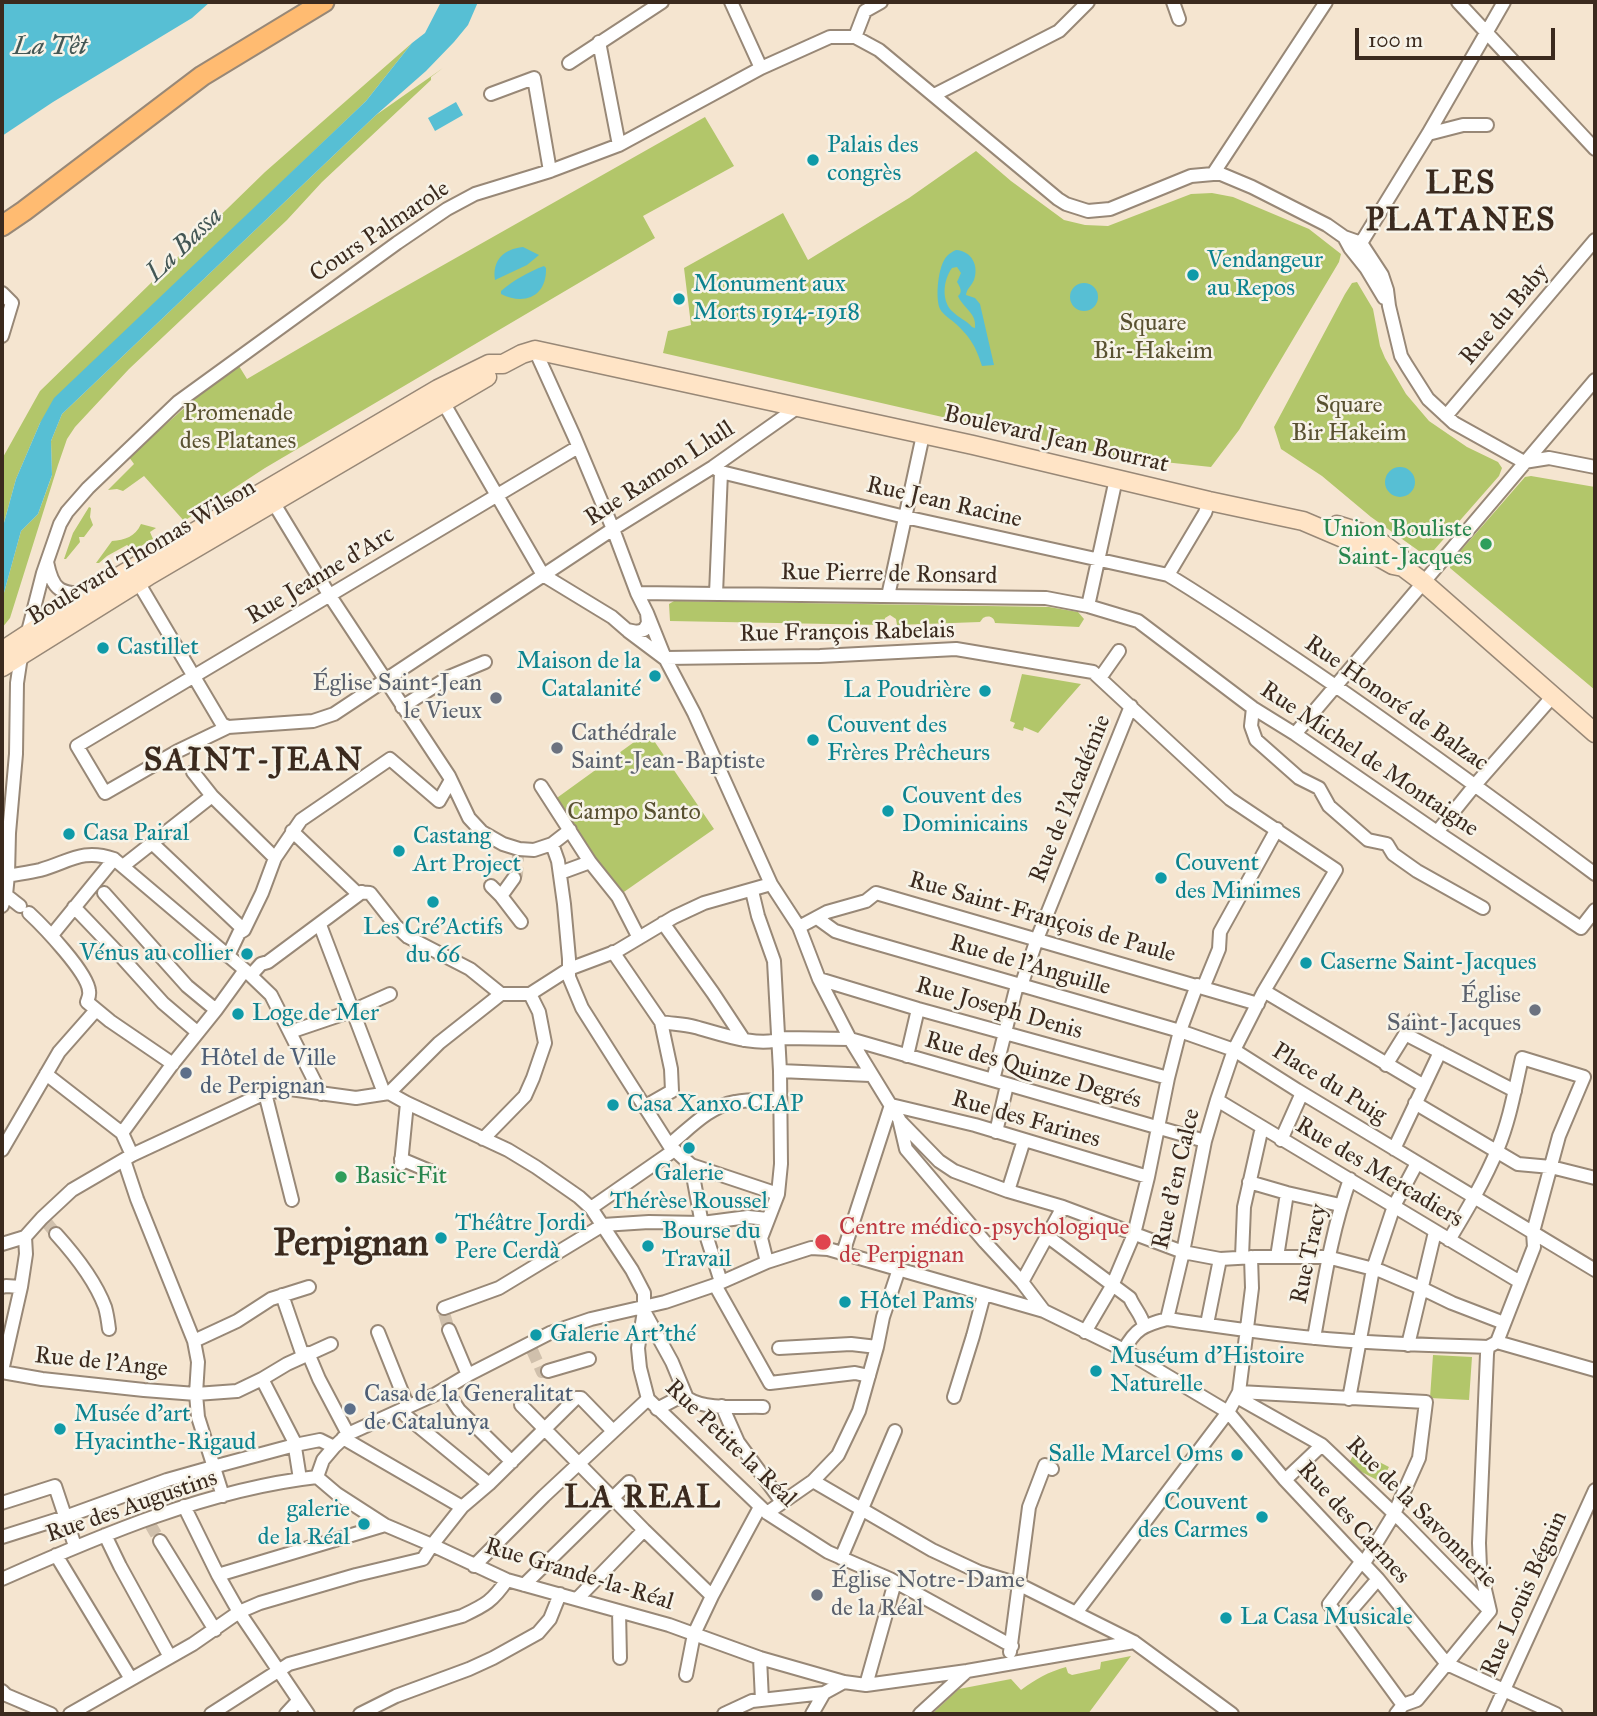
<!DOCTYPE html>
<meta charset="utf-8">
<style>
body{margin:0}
#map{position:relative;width:1597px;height:1716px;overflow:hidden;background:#f5e5d0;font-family:"IM FELL Great Primer",serif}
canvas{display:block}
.frame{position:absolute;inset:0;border:4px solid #3b2a1e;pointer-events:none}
.scale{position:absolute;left:1355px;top:28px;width:200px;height:32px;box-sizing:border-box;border:4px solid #3b2a1e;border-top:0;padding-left:9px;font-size:21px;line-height:24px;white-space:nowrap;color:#3b2a1e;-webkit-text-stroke:5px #f7f3e8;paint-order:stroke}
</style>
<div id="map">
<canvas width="1597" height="1716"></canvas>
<div class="frame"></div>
<div class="scale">100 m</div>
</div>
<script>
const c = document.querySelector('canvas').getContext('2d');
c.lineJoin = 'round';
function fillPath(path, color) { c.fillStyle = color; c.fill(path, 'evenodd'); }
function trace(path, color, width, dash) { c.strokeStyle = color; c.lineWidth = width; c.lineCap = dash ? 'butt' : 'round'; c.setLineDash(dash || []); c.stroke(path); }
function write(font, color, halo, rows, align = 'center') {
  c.font = font + ' "IM FELL Great Primer",serif'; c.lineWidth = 5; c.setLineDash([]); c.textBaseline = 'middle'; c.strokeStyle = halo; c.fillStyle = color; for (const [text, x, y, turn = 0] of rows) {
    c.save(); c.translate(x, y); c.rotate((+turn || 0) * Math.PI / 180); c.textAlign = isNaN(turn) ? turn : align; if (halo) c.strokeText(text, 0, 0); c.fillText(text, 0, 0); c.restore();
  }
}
fillPath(new Path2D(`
 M412 43 366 101 240 222 40 423 16 479 2 530V459L40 391 265 172Z
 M443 68 431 77V80L322 182 287 220 129 369 75 427 67 439 58 465 10 618 2 628V600L21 531 38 514 50 481 52 475 51 441 62 414 376 115Z
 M705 117 734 166 643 216 655 238 265 468 184 521 144 476 123 491 117 489 108 490 134 464 129 457 199 395 239 366 247 379 385 298Z
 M976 151 1011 181 1064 220 1085 225 1108 226 1191 194 1212 193 1233 197 1309 229 1341 254 1339 262 1239 430 1211 467 1117 457 663 353 668 331 691 325 684 268 783 213 808 260 909 198Z
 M1357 282 1373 309 1380 346 1385 358 1406 394 1429 421 1467 447 1498 462 1502 468 1499 476 1434 550 1419 551 1371 517 1322 476 1281 449 1274 427 1345 294 1352 283Z
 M1531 476 1595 487V690L1450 568V563L1525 477Z
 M89 507 91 508 90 517 93 525 84 537H79L80 542 66 559H64L73 533Z
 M141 524 156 528 150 532 153 539 134 550 127 545 107 556 99 563H96L112 541C125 540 135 537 141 524Z
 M674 601 1049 607 1078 612 1084 619 1079 627 995 623C994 617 989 615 983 618L980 622 897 625 896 619 890 615 885 618 884 625 670 621 669 604Z
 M1022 674 1081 684 1038 733 1024 727 1023 731 1013 728 1015 723 1010 721Z
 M648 732 714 829 621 894 554 800Z
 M1433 1355 1472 1357 1469 1400 1430 1398Z
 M1356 1450 1389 1467 1381 1482 1348 1465Z
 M1131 1656 1088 1714H932L959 1689 1011 1679 1021 1690C1036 1679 1048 1672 1066 1667L1068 1673 1072 1675 1100 1669 1101 1662Z`), '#b2c66a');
fillPath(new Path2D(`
 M2 2H210L192 18 53 102 2 136Z
 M441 2H478L468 25 454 42 426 71 376 115 62 414 51 441 52 475 38 514 21 531 2 600V530L16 479 40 423 54 398 366 101 412 43 425 33Z
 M456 102 463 115 435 131 428 118Z
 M523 247 539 255 527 265 495 280C492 260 504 249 523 247Z
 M956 250C972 251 979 266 974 280 971 287 967 288 966 295L975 298 980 304 994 365 982 366C976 347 971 338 956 324 951 319 944 316 940 309 935 298 938 265 947 256 950 253 952 252 956 250ZM957 267 961 273 957 282C960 287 963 292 958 296 963 308 977 313 975 328L972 327C966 320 959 318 953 312 941 302 943 280 952 268Z
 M544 266 546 268C547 296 525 306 501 294V291C514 280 528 272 544 266Z
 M1070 297a14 14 0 1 1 28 0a14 14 0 1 1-28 0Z
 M1385 482a15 15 0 1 1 30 0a15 15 0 1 1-30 0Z`), '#57bfd4');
trace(new Path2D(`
 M514 878 517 875 518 855
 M47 1223 56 1234
 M444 1313 449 1330
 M532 1350 542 1372 548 1371
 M150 1524 160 1541`), '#d0c0ac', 12, [12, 6]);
const street = new Path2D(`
 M731 2 761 68
 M1173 2 1179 19
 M1458 2 1595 149
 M855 37 865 11 881 2
 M599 42 619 145
 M569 63 662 2
 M491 94 534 78 550 171
 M934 95 1059 31 1088 2
 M1428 134 1463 125H1487
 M1213 174 1326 2
 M1344 237 1350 248 1366 268 1384 298
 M1361 243 1428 134 1504 2
 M2 293 12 303 2 336
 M535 350 574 436 613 529 637 593 647 613 665 658 694 713 771 884 799 927 819 979 850 1039 899 1119 906 1149 985 1242 1022 1282 1044 1311
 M443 402 543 575 612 617 627 630 637 632 644 630 648 623 647 613
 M1446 416 1595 240
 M578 447 77 746 105 793 178 751 228 727 313 721 334 714 613 529 713 467 798 407
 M713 467 721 472 905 517 1168 575C1208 599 1246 625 1284 651 1390 722 1493 798 1595 874
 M270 497 330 596 449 776 469 818 482 832 503 844 519 849 534 850 552 844 570 830
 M47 562C53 591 60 594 89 594
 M1168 575 1205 513 1209 501
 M138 582 222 724 228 727
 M637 593 1046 598 1088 606 1138 621 1253 708 1295 734 1437 832 1581 928 1595 910
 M716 594 721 472
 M888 596 923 435
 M1088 606 1116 479
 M628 631 664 658
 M665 658 820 656 956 649 1093 672 1230 799 1336 870 1264 991 1234 1050 1217 1100 1205 1141 1183 1252 1167 1319
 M1100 678 1119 651
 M402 707 449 677 485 662
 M1253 708 1251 726 1256 740 1299 778 1319 788 1329 806 1368 840 1387 844 1393 854 1417 871 1483 908
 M1295 734 1595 380
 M193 772 212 796
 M541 786 590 862 618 897 639 938
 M292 831 356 892 370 893 396 926 408 937 470 969 501 994
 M1437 832 1475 785 1553 696
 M152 843 244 930
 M552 844 558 861 564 904 569 959V977L582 1008 669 1145 691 1165 778 1194
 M123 866 212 796 275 858
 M560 873 590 862
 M2 877C15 874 28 873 40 870 69 862 82 848 114 859L245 970 271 995 321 1094
 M491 886 501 896 521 922
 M752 891 758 916 774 961 780 1071 781 1164 778 1194 761 1238 767 1262
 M104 893 187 986 216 1010
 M6 895 20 906
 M501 896 514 878
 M2 906 6 895 8 875 9 833 16 754 17 683 20 663 43 573 60 524 67 512 88 488 178 402 397 243 447 209 475 194 550 171 619 145 761 68 830 37H855L879 50 1058 199 1066 204 1088 211 1110 209 1191 176 1213 174H1221L1252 187 1327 225 1344 237 1361 243 1382 275 1387 290 1389 306 1401 356 1407 366 1428 399 1454 423 1524 462 1549 458 1595 467
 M74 907 117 952 163 1003 197 1032
 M29 913C44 927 88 973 89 991 90 995 88 999 87 1002L110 1021 173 1064
 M817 918 835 931 854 937 1180 1031 1234 1050 1297 1090 1595 1270
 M663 923 713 993 744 1040
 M320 925 384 1093
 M799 927 827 912 866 901 876 893 1258 1004
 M52 935 114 859
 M613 952 661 1022 671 1069 672 1091 644 1107
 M228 956 239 933 244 930 262 893 275 858 301 820 390 759 439 801 451 780
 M251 975 261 964 268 962 362 892
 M819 979 918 1009 1168 1078
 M1021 986 1037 939 1131 706
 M1203 988 1219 949 1220 932 1277 829
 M1264 991 1424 1086
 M501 994H530L569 969 617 951 674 917 704 903 771 884
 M661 1022C672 1024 684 1024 695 1027 718 1033 760 1049 783 1038L850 1039 1205 1141
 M290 1032 352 1011 390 994
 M1405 1034 1515 1091
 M907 1056 918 1009
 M1386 1065 1414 1020
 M780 1071 870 1075
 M46 1074 122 1133 132 1155
 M993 1080 1017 985
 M265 1093 292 1200
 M389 1093 407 1103 508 1150 536 1167 579 1197 591 1208 632 1270 644 1293V1311L638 1348 640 1368 648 1399 767 1513 828 1552 890 1579 1012 1646
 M1217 1100 1520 1282
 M1415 1103 1518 1164 1551 1167 1595 1178
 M900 1121 939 1161 954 1171 1008 1191 1063 1207 1183 1252 1220 1259 1255 1257H1327L1381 1271 1421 1288 1452 1303 1504 1323
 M996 1132 1007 1085
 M122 1133 171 1066 216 1010 245 970
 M483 1139 525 1096 533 1078 545 1043 539 1012 530 994
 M1281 1140 1302 1093
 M669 1145C688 1130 709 1106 735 1102 749 1099 765 1100 780 1100
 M1394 1149 1440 1052
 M2 1150 59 1052 96 1010
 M401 1159 432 1172
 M124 1160 137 1199 194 1341 198 1362 196 1394 198 1417 223 1496
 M401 1164 407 1103
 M691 1165 701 1219 721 1282
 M1249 1182 1287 1193 1340 1205
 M1008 1191 1024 1140
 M591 1208 673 1151
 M56 1234C75 1255 95 1280 105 1307 107 1314 108 1321 109 1329
 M1047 1236 1130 1298C1134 1308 1142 1315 1144 1326
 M25 1237 42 1218 72 1190 132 1155 265 1093 290 1089 356 1098 389 1093 439 1043 501 994
 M2 1244 25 1237
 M843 1253 891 1105 975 1125 1148 1177
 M1242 1257 1244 1207 1262 1127
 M1277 1257 1287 1193
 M1022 1282 1063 1207
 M715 1285 770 1383 855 1373 869 1376
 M2 1287 6 1286 21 1287
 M282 1295 303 1356
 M444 1308 499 1288 603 1225 649 1222 702 1223 748 1217 768 1219
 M644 1311 672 1362 687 1398C708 1411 739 1406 763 1407
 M1207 1324 1220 1259
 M449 1330 468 1375
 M378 1332 408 1407
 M1085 1332 1112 1286 1134 1234 1148 1177 1168 1078 1180 1031 1197 985
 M1314 1338C1324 1283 1331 1233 1350 1179
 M194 1341 237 1321 271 1299 309 1287
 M1497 1342 1595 1370
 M1408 1345 1435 1232
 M779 1348 851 1344 877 1347
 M1124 1350C1135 1329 1144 1325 1167 1319 1217 1326 1266 1334 1316 1338 1374 1344 1431 1345 1488 1347L1497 1342 1534 1247 1533 1232 1559 1136 1584 1077 1522 1058C1515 1088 1510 1119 1498 1148 1485 1180 1467 1210 1449 1240
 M308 1353 319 1379 348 1434
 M2 1371 21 1287 26 1254 25 1237
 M548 1371 589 1359
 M2 1372 42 1379 144 1390 196 1394 237 1391 262 1379 287 1364 331 1344
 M262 1379 294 1441 300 1479
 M445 1389 459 1410 512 1462
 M1239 1392 1426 1402 1419 1458 1394 1514 1364 1563
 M954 1397 973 1336 984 1295
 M1237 1397 1322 1445 1285 1480
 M1349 1399 1373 1269 1394 1206 1417 1163
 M521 1405 644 1530 712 1596
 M722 1406 738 1442 782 1502
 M403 1409 406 1416 489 1484
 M657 1409 676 1399 687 1398
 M343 1438 462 1507
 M1322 1445 1403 1522 1490 1611
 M317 1477 323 1460 334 1447 348 1434 436 1394 468 1375 550 1333 591 1319 665 1302 715 1285 767 1262 811 1248 828 1249 1044 1311 1124 1350 1228 1412 1285 1480 1378 1579 1447 1664 1556 1714
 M317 1477 337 1494 385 1525 432 1545 507 1580 669 1625 760 1658 844 1682 866 1685 967 1671 1134 1642
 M813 1481 932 1550 979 1572 1018 1584 1134 1642 1232 1714
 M2 1503 55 1486 75 1546
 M184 1506 218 1575 239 1612 308 1714
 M767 1513 813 1481 838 1455 859 1411 877 1347 883 1317 899 1269
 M105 1535 120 1566 170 1657
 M2 1537 65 1517 167 1480 213 1467 295 1445 320 1440 334 1447
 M160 1541 215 1630
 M56 1555 131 1679
 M841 1558 895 1431
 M1362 1561 1329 1604 1403 1705
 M474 1566 544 1496 648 1399
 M218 1575 385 1525
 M2 1579C101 1535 209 1489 317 1477
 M524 1585 629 1482
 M577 1599 644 1530
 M1353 1608 1378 1579
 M619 1611 620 1658
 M1076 1613 1228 1412 1239 1392 1252 1288 1251 1257
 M1010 1652 1029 1507 1045 1465 1052 1469
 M760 1658 762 1700
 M686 1675 694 1634 712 1596 760 1507
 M866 1685 895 1582
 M2 1691 6 1695 51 1714
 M70 1714 193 1644 239 1612 260 1603 356 1575 423 1559 432 1545 462 1507 489 1484 576 1398H581L613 1431
 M211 1714 289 1664 462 1616C485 1605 492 1602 507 1580
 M286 1714 298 1701
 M360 1714 396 1696 469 1669 493 1658 538 1633 550 1619 560 1594
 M724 1714 752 1701 824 1693 844 1682
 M812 1714 824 1693
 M920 1714 966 1672
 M1396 1714 1403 1705 1417 1700 1490 1611 1480 1568 1479 1543 1487 1354 1488 1347
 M1493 1714 1595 1490`);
const secondary = new Path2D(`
 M1337 525 1372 536 1400 557 1402 566
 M2 651 89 594 438 389 489 364H503L522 354 535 350 973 445 1209 501 1303 521 1350 541 1393 565 1403 567 1423 582 1595 733
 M2 667 148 576 487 377`);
const primary = new Path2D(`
 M2 226 24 211 202 76 324 2`);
trace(street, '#988877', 16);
trace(secondary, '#988877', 21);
trace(primary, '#988877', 23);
trace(street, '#fff', 12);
trace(secondary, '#ffe4c6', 18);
trace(primary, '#ffbb71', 19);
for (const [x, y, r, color] of [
 [813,160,7,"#0f9aa8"],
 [1193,275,7,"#0f9aa8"],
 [679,299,7,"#0f9aa8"],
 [1486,544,7,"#2e9e5b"],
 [103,648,7,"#0f9aa8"],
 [655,676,7,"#0f9aa8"],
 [985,691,7,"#0f9aa8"],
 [496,698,7,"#6b7280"],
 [813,740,7,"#0f9aa8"],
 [557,748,7,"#6b7280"],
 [888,811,7,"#0f9aa8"],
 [69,834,7,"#0f9aa8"],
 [399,851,7,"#0f9aa8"],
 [1161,878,7,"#0f9aa8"],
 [433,902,7,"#0f9aa8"],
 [247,954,7,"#0f9aa8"],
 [1306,963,7,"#0f9aa8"],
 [1535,1010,7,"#6b7280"],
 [238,1014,7,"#0f9aa8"],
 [186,1073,7,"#5c6f8a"],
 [613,1105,7,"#0f9aa8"],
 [689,1148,7,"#0f9aa8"],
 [341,1177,7,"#2e9e5b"],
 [441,1238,7,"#0f9aa8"],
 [823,1242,9,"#e0444e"],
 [648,1246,7,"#0f9aa8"],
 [845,1302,7,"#0f9aa8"],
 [536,1335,7,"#0f9aa8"],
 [1096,1371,7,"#0f9aa8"],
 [350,1409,7,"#5c6f8a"],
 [60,1429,7,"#0f9aa8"],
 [1237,1455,7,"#0f9aa8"],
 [1262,1517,7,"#0f9aa8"],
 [364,1524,7,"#0f9aa8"],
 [817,1595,7,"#6b7280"],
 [1226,1618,7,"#0f9aa8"]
]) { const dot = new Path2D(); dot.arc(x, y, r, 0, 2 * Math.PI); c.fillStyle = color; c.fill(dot); trace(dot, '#f7f3e8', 2.5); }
write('24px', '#0d838f', '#f7f3e8', [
 ["Palais des",827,146],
 ["congrès",827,174],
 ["Vendangeur",1207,261],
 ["au Repos",1207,289],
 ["Monument aux",693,285],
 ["Morts 1914-1918",693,313],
 ["Castillet",117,648],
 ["Maison de la",641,662,"right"],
 ["Catalanité",641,690,"right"],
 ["La Poudrière",971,691,"right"],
 ["Couvent des",827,726],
 ["Frères Prêcheurs",827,754],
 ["Couvent des",902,797],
 ["Dominicains",902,825],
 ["Casa Pairal",83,834],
 ["Castang",413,837],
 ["Art Project",413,865],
 ["Couvent",1175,864],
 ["des Minimes",1175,892],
 ["Les Cré'Actifs",433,928,"center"],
 ["du 66",433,956,"center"],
 ["Vénus au collier",233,954,"right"],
 ["Caserne Saint-Jacques",1320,963],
 ["Loge de Mer",252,1014],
 ["Casa Xanxo CIAP",627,1105],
 ["Galerie",689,1174,"center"],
 ["Thérèse Roussel",689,1202,"center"],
 ["Théâtre Jordi",455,1224],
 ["Pere Cerdà",455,1252],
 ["Bourse du",662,1232],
 ["Travail",662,1260],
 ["Hôtel Pams",859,1302],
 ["Galerie Art'thé",550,1335],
 ["Muséum d’Histoire",1110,1357],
 ["Naturelle",1110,1385],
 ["Musée d'art",74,1415],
 ["Hyacinthe-Rigaud",74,1443],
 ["Salle Marcel Oms",1223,1455,"right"],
 ["Couvent",1248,1503,"right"],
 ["des Carmes",1248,1531,"right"],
 ["galerie",350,1510,"right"],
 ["de la Réal",350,1538,"right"],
 ["La Casa Musicale",1240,1618]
], 'left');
write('24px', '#3b2a1e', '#f7f3e8', [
 ["Cours Palmarole",380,232,-34],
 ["Rue du Baby",1505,315,-50],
 ["Boulevard Jean Bourrat",1056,440,13],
 ["Rue Ramon Llull",660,474,-33],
 ["Rue Jean Racine",944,503,13],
 ["Boulevard Thomas Wilson",142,553,-31],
 ["Rue Pierre de Ronsard",889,575,1],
 ["Rue Jeanne d'Arc",321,576,-31],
 ["Rue François Rabelais",847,633,-1],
 ["Rue Honoré de Balzac",1396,704,35],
 ["Rue Michel de Montaigne",1369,760,34],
 ["Rue de l'Académie",1071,799,-68],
 ["Rue Saint-François de Paule",1042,918,16],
 ["Rue de l'Anguille",1030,966,16],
 ["Rue Joseph Denis",999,1009,16],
 ["Rue des Quinze Degrés",1033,1071,16],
 ["Place du Puig",1329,1084,32],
 ["Rue des Farines",1026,1120,16],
 ["Rue des Mercadiers",1379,1173,31],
 ["Rue d'en Calce",1177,1179,-77],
 ["Rue Tracy",1310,1254,-78],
 ["Rue de l'Ange",101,1363,6],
 ["Rue Petite la Réal",730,1444,44],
 ["Rue des Augustins",132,1507,-19],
 ["Rue de la Savonnerie",1421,1513,45],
 ["Rue des Carmes",1353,1523,48],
 ["Rue Grande-la-Réal",579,1575,17],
 ["Rue Louis Béguin",1525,1594,-66]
]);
write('24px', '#595131', '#f7f3e8', [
 ["Square",1153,324],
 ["Bir-Hakeim",1153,352],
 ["Square",1349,406],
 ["Bir Hakeim",1349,434],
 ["Promenade",238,414],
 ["des Platanes",238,442],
 ["Campo Santo",634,813]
]);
write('24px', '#27864d', '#f7f3e8', [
 ["Union Bouliste",1472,530],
 ["Saint-Jacques",1472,558],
 ["Basic-Fit",355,1177,"left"]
], 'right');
write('24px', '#5b616d', '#f7f3e8', [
 ["Église Saint-Jean",482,684],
 ["le Vieux",482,712],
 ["Cathédrale",571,734,"left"],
 ["Saint-Jean-Baptiste",571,762,"left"],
 ["Église",1521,996],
 ["Saint-Jacques",1521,1024],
 ["Église Notre-Dame",831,1581,"left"],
 ["de la Réal",831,1609,"left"]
], 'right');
write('24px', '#4e5e75', '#f7f3e8', [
 ["Hôtel de Ville",200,1059],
 ["de Perpignan",200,1087],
 ["Casa de la Generalitat",364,1395],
 ["de Catalunya",364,1423]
], 'left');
write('24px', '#be3a42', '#f7f3e8', [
 ["Centre médico-psychologique",839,1228],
 ["de Perpignan",839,1256]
], 'left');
write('italic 26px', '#435755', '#f7f3e8', [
 ["La Têt",50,48],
 ["La Bassa",185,245,-44]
]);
c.letterSpacing = '2px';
write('bold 32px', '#3b2a1e', '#f7f3e8', [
 ["LES",1461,185],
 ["PLATANES",1461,222],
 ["SAINT-JEAN",254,762],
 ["LA REAL",643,1499]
]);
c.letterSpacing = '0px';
write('bold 38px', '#3b2a1e', '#f7f3e8', [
 ["Perpignan",351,1246]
]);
</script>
